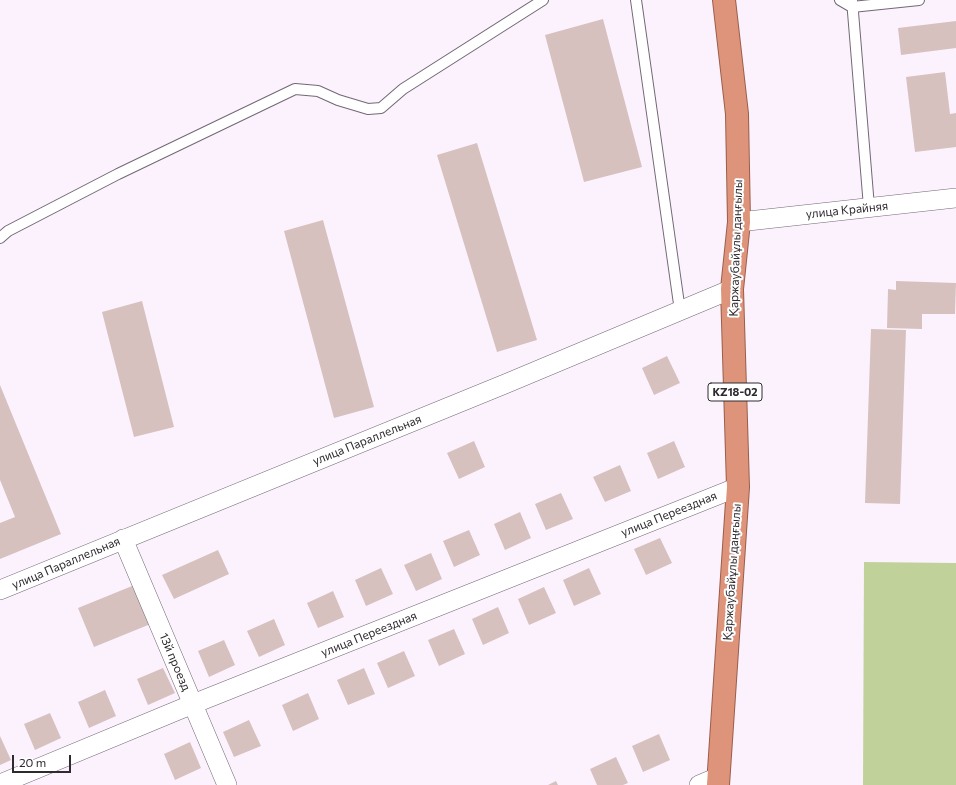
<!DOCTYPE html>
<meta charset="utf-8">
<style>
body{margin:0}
#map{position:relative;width:956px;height:785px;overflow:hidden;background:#fcf2fe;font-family:Commissioner,sans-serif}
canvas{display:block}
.scale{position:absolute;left:12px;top:755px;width:59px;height:18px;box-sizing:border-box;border:2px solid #2e2a2f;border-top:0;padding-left:5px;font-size:12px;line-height:14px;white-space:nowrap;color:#2e2a2f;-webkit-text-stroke:3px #fff;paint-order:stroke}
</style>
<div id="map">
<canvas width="956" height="785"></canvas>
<div class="scale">20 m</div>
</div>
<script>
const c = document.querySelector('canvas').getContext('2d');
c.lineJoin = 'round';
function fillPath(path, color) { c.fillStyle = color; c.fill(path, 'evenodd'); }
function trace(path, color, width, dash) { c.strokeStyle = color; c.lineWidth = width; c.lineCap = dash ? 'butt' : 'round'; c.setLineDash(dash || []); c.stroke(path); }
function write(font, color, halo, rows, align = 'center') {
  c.font = font + ' Commissioner,sans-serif'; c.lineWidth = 4; c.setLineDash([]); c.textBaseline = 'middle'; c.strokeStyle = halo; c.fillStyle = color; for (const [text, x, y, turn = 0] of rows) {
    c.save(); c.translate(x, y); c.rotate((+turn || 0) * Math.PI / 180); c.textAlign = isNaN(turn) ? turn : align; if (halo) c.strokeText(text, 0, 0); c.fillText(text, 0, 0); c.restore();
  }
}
fillPath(new Path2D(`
 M864 562 956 563V785H863Z`), '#c0d299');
fillPath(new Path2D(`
 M603 19 642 167 584 182 545 35Z
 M956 21V48L901 55 898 28Z
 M945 72 950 114 956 113V147L915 152 906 77Z
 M477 143 537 340 497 352 437 155Z
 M323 220 374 407 334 418 284 231Z
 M896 281 956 283 955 314H922V329L887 328 888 289 896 290Z
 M142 301 174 427 134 437 102 312Z
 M871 329 906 330 900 504 865 503Z
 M667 356 680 383 654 395 642 368Z
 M0 385 61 534 0 559V523L15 517 0 480Z
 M474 441 485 467 459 479 447 453Z
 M674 441 685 467 658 479 647 453Z
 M620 465 631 491 605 502 593 477Z
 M561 493 573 519 546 530 535 504Z
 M520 512 531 538 505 550 494 524Z
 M469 530 480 555 454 567 443 541Z
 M660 538 672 563 646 575 634 549Z
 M218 550 229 574 174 599 162 575Z
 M431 553 442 579 416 591 404 565Z
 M381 568 393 594 366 606 355 580Z
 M589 568 601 594 574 606 563 580Z
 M137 584 153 623 94 647 78 608Z
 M544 587 556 613 529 625 518 599Z
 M333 591 344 617 318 628 307 603Z
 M498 607 509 633 483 645 472 619Z
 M274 619 285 645 259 657 247 631Z
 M454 629 465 654 439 666 428 640Z
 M224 640 235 665 209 677 198 651Z
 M404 651 415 676 388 688 377 663Z
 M163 668 175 693 148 705 137 679Z
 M364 668 375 694 348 705 337 680Z
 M105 690 116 716 89 728 78 702Z
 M308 693 319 719 293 731 282 705Z
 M50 713 61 738 35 750 24 724Z
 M249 720 261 746 234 757 223 732Z
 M659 734 670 760 643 772 632 746Z
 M0 736 11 760 0 765Z
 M190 742 201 768 175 780 164 754Z
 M616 757 628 783 623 785H597L590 769Z
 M556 781 558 785H548Z`), '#d6c1bf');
const service = new Path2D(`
 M636 0 680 311
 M840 0 852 7 919 0
 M852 0 869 207
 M0 238 8 231 118 174 295 89 318 91 338 100 368 109 381 108 403 89 543 0`);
const minor = new Path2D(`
 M739 222 956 198
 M123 539 227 785
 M0 590 505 384 732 289
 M0 784 193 704 738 487
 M699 785 718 777`);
const trunk = new Path2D(`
 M718 785 738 487 732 289 739 222 737 114 724 0`);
trace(service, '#726875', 12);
trace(minor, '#726875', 20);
trace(trunk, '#9b5d4a', 24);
trace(service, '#fff', 10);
trace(minor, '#fff', 19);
trace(trunk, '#de947a', 22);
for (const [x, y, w] of [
 [735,392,54]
]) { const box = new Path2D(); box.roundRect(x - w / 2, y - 9, w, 18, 3); c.fillStyle = '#fff'; c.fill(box); trace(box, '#2e2a2f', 1); }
write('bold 11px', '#2e2a2f', null, [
 ["KZ18-02",735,392]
]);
write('12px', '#2e2a2f', '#fff', [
 ["улица Крайняя",847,210,-6],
 ["Қаржаубайұлы даңғылы",736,248,-88],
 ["улица Параллельная",367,440,-22],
 ["улица Переездная",669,514,-22],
 ["улица Параллельная",66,563,-23],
 ["Қаржаубайұлы даңғылы",732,572,-86],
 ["улица Переездная",369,634,-22],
 ["13й проезд",175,662,67]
]);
</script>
